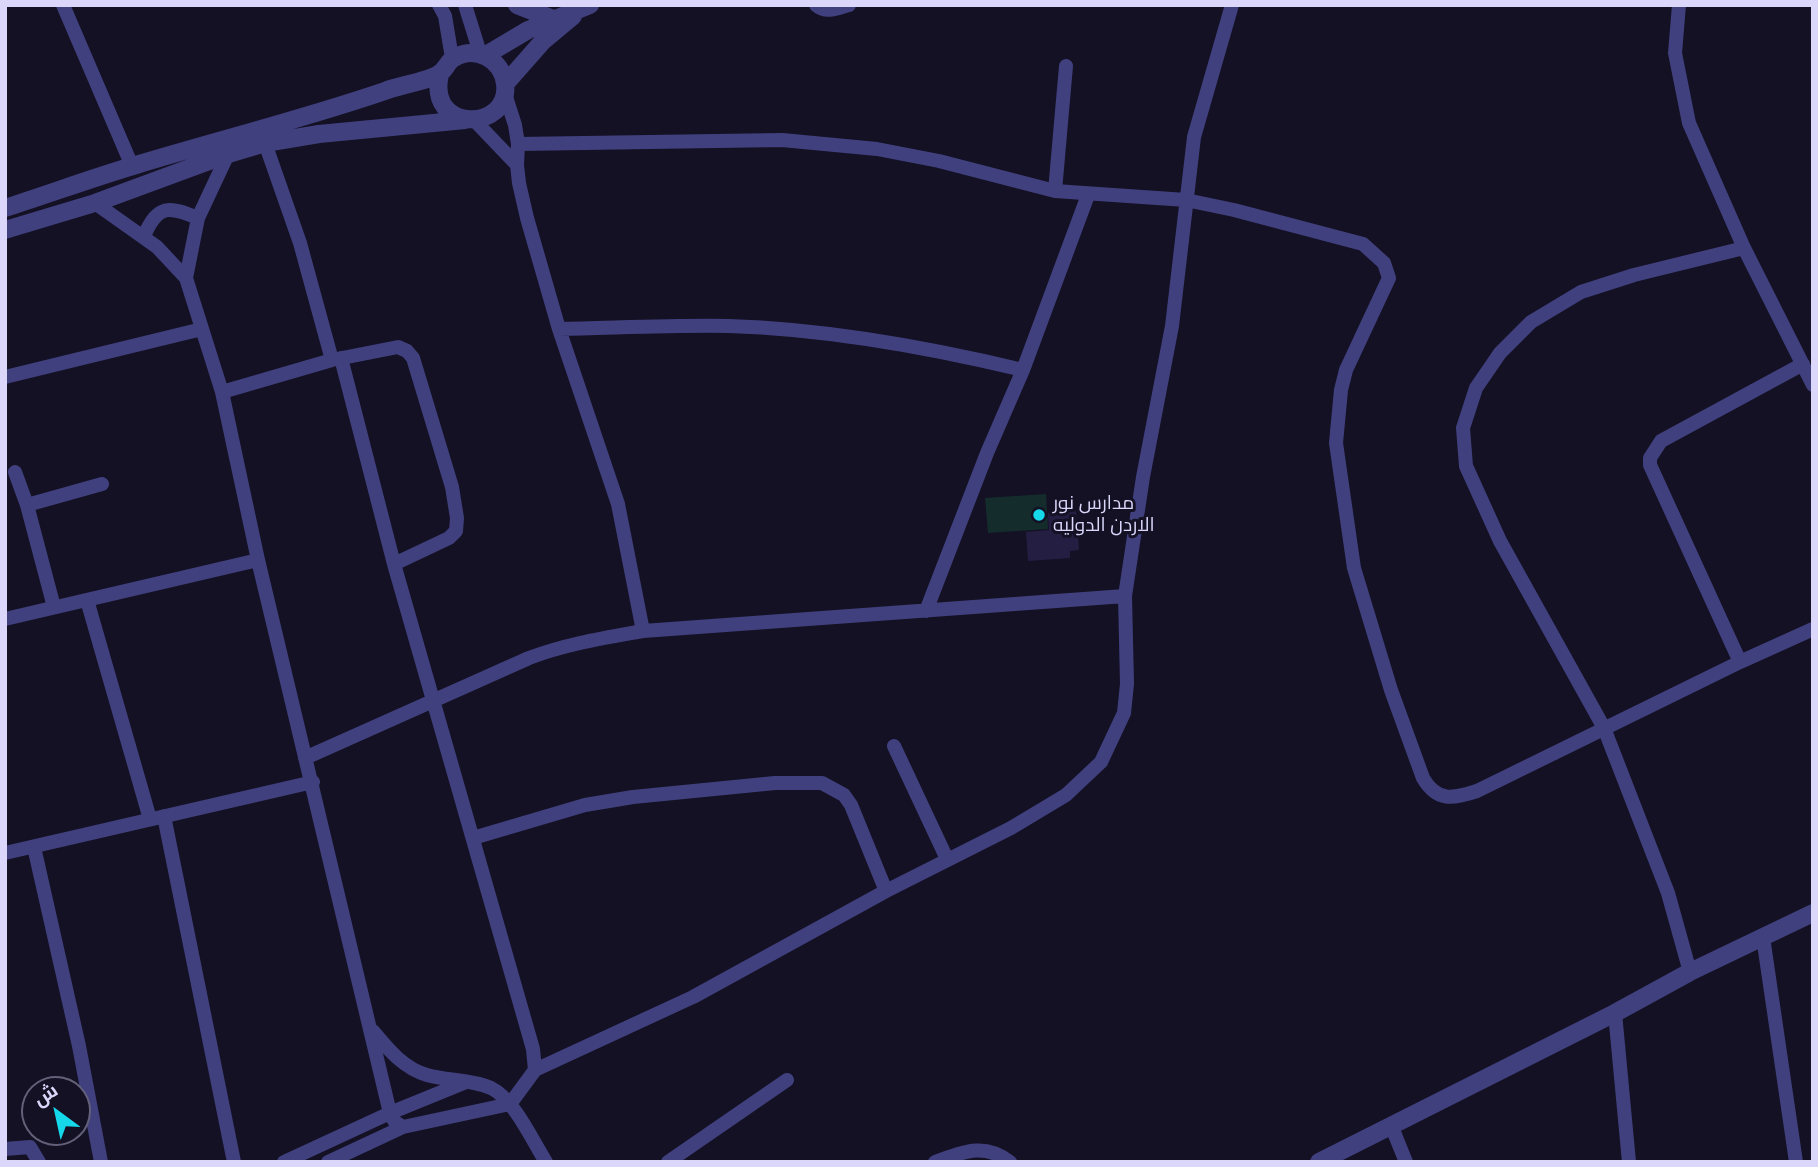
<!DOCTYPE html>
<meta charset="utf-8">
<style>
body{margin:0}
#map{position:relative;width:1818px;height:1167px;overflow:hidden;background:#141124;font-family:Roboto,Cairo,sans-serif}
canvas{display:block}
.frame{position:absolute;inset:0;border:7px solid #dad7fb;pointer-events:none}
.north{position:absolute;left:21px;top:1076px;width:70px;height:70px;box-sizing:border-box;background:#141124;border:2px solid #63607a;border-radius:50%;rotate:327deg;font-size:19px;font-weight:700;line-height:28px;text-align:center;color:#dad7fb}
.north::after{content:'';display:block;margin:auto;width:24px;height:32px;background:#15d9ea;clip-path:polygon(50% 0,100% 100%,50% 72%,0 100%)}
</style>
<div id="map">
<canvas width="1818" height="1167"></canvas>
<div class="frame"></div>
<div class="north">ش</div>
</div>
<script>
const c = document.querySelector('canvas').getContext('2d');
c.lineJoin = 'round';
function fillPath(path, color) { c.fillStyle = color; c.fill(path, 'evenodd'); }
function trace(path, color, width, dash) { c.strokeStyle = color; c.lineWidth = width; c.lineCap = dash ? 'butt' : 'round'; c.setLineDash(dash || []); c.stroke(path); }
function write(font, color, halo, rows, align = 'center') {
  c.font = font + ' Roboto,Cairo,sans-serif'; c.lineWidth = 6; c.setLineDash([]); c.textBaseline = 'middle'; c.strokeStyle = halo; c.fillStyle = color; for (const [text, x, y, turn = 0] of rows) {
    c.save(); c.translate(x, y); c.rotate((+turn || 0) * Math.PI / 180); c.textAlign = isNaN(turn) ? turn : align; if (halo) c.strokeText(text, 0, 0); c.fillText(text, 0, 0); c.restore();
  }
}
fillPath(new Path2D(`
 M1046 494 1048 529 988 533 985 498Z`), '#142d2c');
fillPath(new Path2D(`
 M1076 511 1079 550 1070 551V558L1028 561 1026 532 1049 530 1048 513Z`), '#251e43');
trace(new Path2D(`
 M63 5 132 166
 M439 5 445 16 452 58
 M465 5 480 53
 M816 5C826 14 838 8 849 5
 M1679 5 1675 53 1689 123 1744 248 1813 385
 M505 94 515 125 518 144 517 165 519 183 527 218 559 329 618 504 643 631
 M474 120 517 165
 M265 143 300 243 332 360
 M518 144 782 140 877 149 939 161 1055 191 1186 200 1234 210 1363 244 1384 263 1389 278 1346 370 1341 390 1336 443 1354 568 1391 690 1423 778C1437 802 1453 799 1477 791L1740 662 1813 629
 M1055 191 1066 66
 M95 203 157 247 186 278 222 392 258 560 390 1113 395 1122 403 1127
 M144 236C158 204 169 206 198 218
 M186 278 198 218 228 154
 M559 329C615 328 672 325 729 326 827 329 927 347 1023 370L1088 195
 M341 358 394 564 533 1049 535 1070
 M5 377 202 329
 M222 392 332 360 398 347 407 351 413 358 452 487 457 518 456 531 449 538 394 564
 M15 472 27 505 54 607
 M27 505 102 484
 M87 600 150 819
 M926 611 987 453 1023 370
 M5 619 258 560
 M1740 662 1650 465V458L1661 441 1803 364
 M894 746 947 859
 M305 758 529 658C566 644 604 638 643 631L1125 596
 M164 816 234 1162
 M473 838 585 805 633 797 775 783H822L844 795 851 805 886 891
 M34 847 79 1046 101 1162
 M5 853 313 782
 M1763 937 1796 1162
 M1690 972 1668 893 1604 728 1500 541 1466 466 1463 428 1476 388 1500 353 1531 322 1581 292 1634 275 1744 248
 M1615 1013 1629 1162
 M373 1031C388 1049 403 1068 427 1075 447 1081 471 1079 491 1088 514 1099 532 1140 546 1162
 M1391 1125 1406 1162
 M5 1149 30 1147 39 1162
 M284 1162 390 1113 466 1082
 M328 1162 403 1127 510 1104 535 1070 693 997 886 891 1011 828 1066 795 1101 762 1124 713 1127 684 1125 596 1143 477 1172 326 1194 137 1232 5
 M668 1162 787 1080
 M935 1162C963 1152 984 1142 1010 1162`), '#41407f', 14);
trace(new Path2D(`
 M517 5 553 19
 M486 55 528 30 590 5
 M506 83 543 41 573 16
 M5 208C49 194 92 178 136 165 219 140 303 119 385 91 397 86 432 80 440 73 446 69 448 61 454 58 475 45 502 59 505 84 511 131 426 134 440 74
 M5 230 95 203 228 154 265 143 319 134 465 120
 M1319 1162 1615 1013 1690 972 1813 913`), '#41407f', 18);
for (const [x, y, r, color] of [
 [1039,515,7,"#15d9ea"]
]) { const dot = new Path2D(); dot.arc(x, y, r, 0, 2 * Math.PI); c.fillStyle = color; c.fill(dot); trace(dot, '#141124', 2.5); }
write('19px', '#dad7fb', '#141124', [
 ["مدارس نور",1053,504],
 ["الاردن الدوليه",1053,526]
], 'left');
</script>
